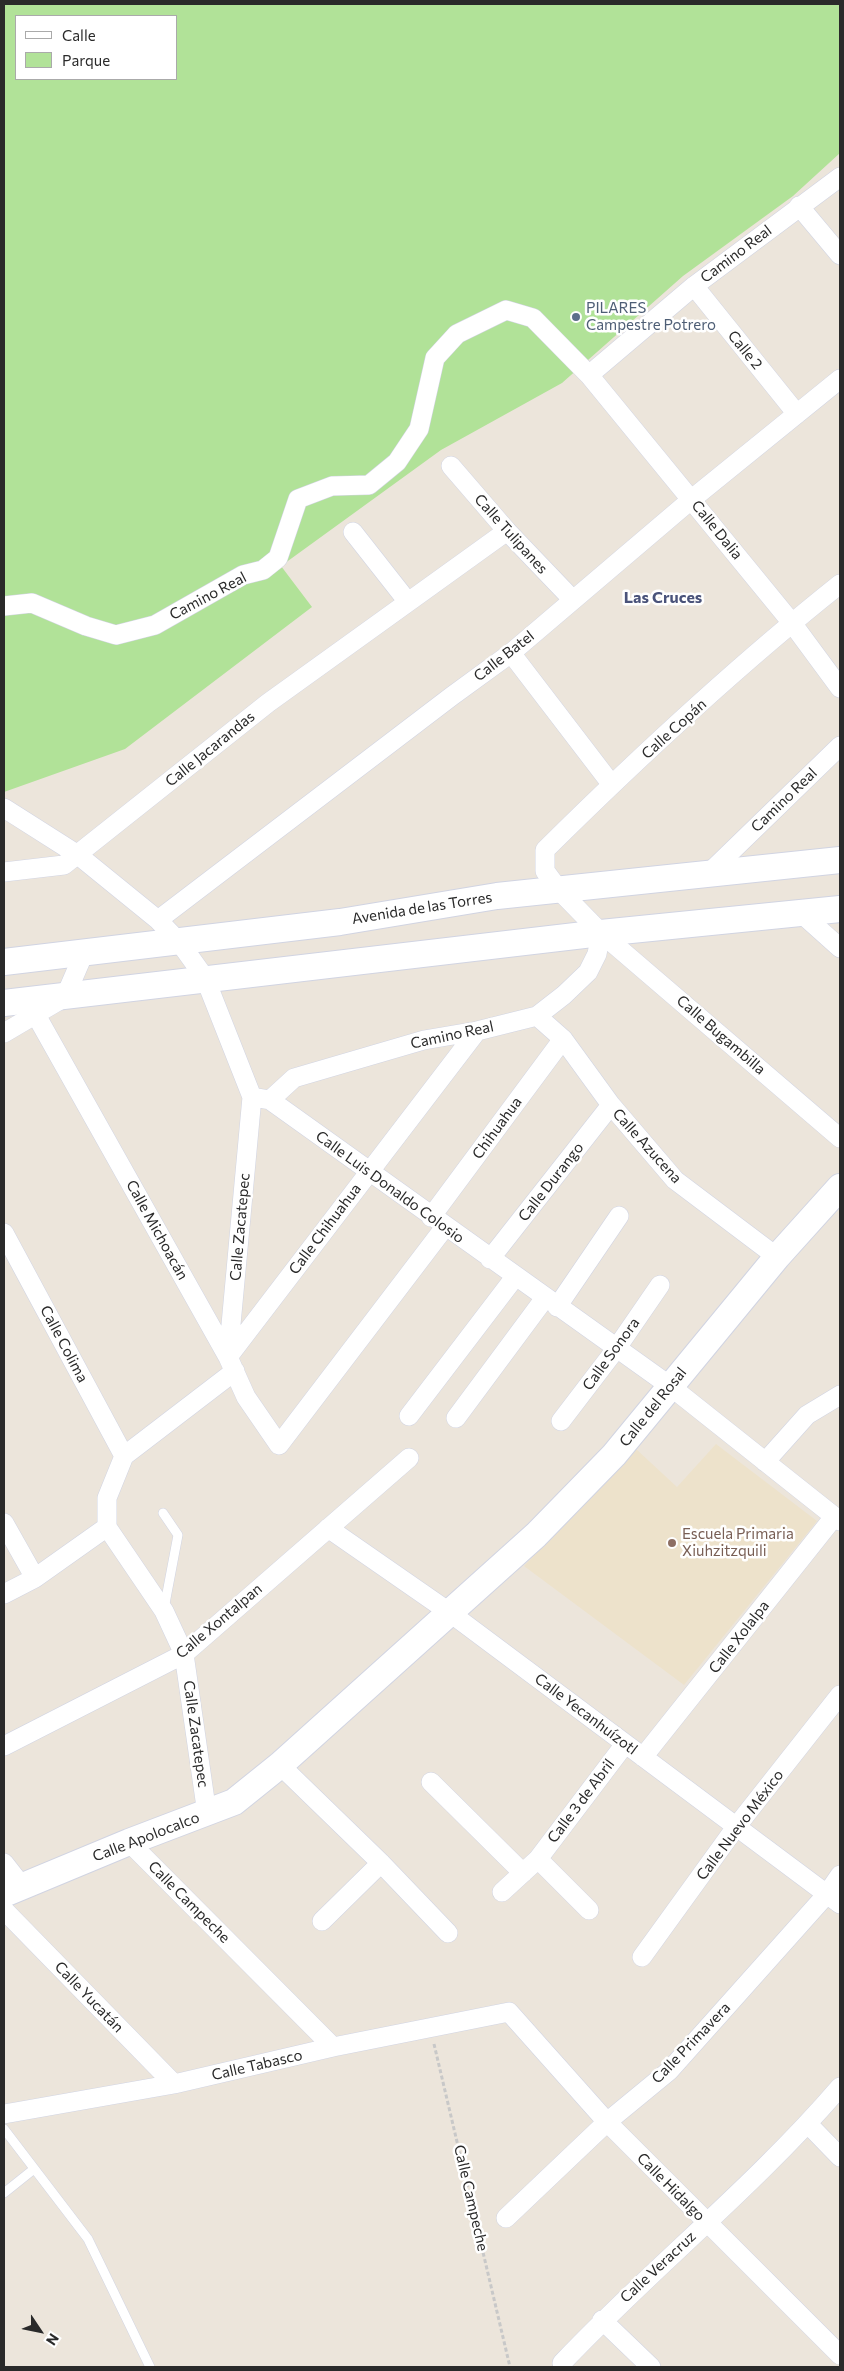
<!DOCTYPE html>
<meta charset="utf-8">
<style>
body{margin:0}
#map{position:relative;width:844px;height:2371px;overflow:hidden;background:#ece5db;font-family:Commissioner,sans-serif}
canvas{display:block}
.frame{position:absolute;inset:0;border:5px solid #2a2a2a;pointer-events:none}
.legend{position:absolute;left:15px;top:15px;width:162px;height:65px;box-sizing:border-box;background:#fff;border:1px solid #aaa;margin:0;padding:6px 9px;list-style:none;font-size:15px;color:#2a2a2a}
.legend li{display:flex;align-items:center;gap:10px;height:25px}
.legend b{width:25px;border:1px solid #aaa}
.north{position:absolute;left:15px;top:2306px;width:50px;height:50px;-webkit-text-stroke:4px #fff;paint-order:stroke;rotate:124deg;font-size:14px;font-weight:700;line-height:20px;text-align:center;color:#2a2a2a}
.north::after{content:'';display:block;margin:auto;width:18px;height:22px;background:#2a2a2a;clip-path:polygon(50% 0,100% 100%,50% 72%,0 100%)}
</style>
<div id="map">
<canvas width="844" height="2371"></canvas>
<div class="frame"></div>
<ul class="legend">
<li><b style="height:6px;background:#fff"></b>Calle</li>
<li><b style="height:14px;background:#b1e298"></b>Parque</li>
</ul>
<div class="north">N</div>
</div>
<script>
const c = document.querySelector('canvas').getContext('2d');
c.lineJoin = 'round';
function fillPath(path, color) { c.fillStyle = color; c.fill(path, 'evenodd'); }
function trace(path, color, width, dash) { c.strokeStyle = color; c.lineWidth = width; c.lineCap = dash ? 'butt' : 'round'; c.setLineDash(dash || []); c.stroke(path); }
function write(font, color, halo, rows, align = 'center') {
  c.font = font + ' Commissioner,sans-serif'; c.lineWidth = 5; c.setLineDash([]); c.textBaseline = 'middle'; c.strokeStyle = halo; c.fillStyle = color; for (const [text, x, y, turn = 0] of rows) {
    c.save(); c.translate(x, y); c.rotate((+turn || 0) * Math.PI / 180); c.textAlign = isNaN(turn) ? turn : align; if (halo) c.strokeText(text, 0, 0); c.fillText(text, 0, 0); c.restore();
  }
}
fillPath(new Path2D(`
 M716 1444 817 1521 684 1685 524 1566 636 1449 677 1487Z`), '#ede2cb');
fillPath(new Path2D(`
 M4 4H840V153L793 196 683 276 562 383 441 450 281 566 312 607 125 749 4 792ZM16 16H176V79H16Z`), '#b1e298');
const lane = new Path2D(`
 M163 1513 178 1535 164 1609
 M4 2129 88 2239 150 2367
 M4 2193 34 2169`);
const street = new Path2D(`
 M799 206 840 255
 M694 286 797 414
 M589 375 694 286 840 177
 M451 466 507 531 573 600
 M353 532 408 602
 M840 584C737 666 639 757 545 850V871L559 890 601 933 840 1138
 M4 606 32 603 86 626 116 635 155 625 243 575 263 570 278 558 298 499 332 486 369 485 397 462 419 429 435 358 457 334 506 310 533 318 589 375 792 623 840 688
 M511 653 612 785
 M4 808 78 855 158 920 180 943 205 978 252 1097 270 1100 670 1386 840 1521
 M4 872 64 865 268 703 507 531
 M707 875 840 746
 M802 914 840 948
 M158 920 452 696 511 653 692 499 840 379
 M36 1015 228 1357 246 1397 279 1445 445 1227
 M537 1016 563 1039 611 1105 675 1180 777 1257
 M4 1033 65 997 84 953
 M270 1100 294 1078 424 1040 477 1031 537 1016 564 995 588 972 597 954 601 933
 M431 1217 563 1039
 M4 1233 124 1456
 M490 1259 611 1105
 M557 1307 619 1216
 M228 1357 477 1031
 M228 1357 252 1097
 M409 1416 515 1277
 M456 1418 545 1298
 M561 1421 616 1349 660 1285
 M765 1462 807 1415 840 1395
 M4 1523 35 1578
 M107 1527 164 1611 184 1654 207 1814
 M328 1528 449 1612 840 1904
 M4 1594 35 1578 107 1527V1498L124 1456 235 1371
 M4 1746 184 1654 409 1458
 M643 1757 834 1517
 M280 1765 381 1863 448 1933
 M431 1782 523 1873
 M129 1842 333 2047
 M538 1859 589 1910
 M4 1863 22 1886
 M502 1892 538 1859 625 1744
 M4 1910 174 2084
 M322 1921 381 1863
 M642 1957 736 1827 840 1695
 M4 2114 174 2084 333 2047 509 2012 607 2122 840 2355
 M808 2124 840 2157
 M506 2218 607 2122 669 2071 827 1894 840 1875
 M602 2320 651 2367
 M562 2363C652 2268 755 2186 840 2087`);
const secondary = new Path2D(`
 M4 962 340 922 497 896 840 860
 M4 1003 601 933 840 909
 M4 1894 129 1842 234 1802 280 1765 536 1535 614 1455 777 1257 840 1187`);
trace(lane, '#d1d4e2', 10);
trace(street, '#d1d4e2', 20);
trace(secondary, '#d1d4e2', 28);
trace(new Path2D(`
 M434 2044 510 2367`), '#c8c8c8', 3, [4, 2.5]);
trace(lane, '#fff', 9);
trace(street, '#fff', 19);
trace(secondary, '#fff', 26);
for (const [x, y, r, color] of [
 [576,317,5,"#5c6f8a"],
 [672,1543,5,"#8d6e63"]
]) { const dot = new Path2D(); dot.arc(x, y, r, 0, 2 * Math.PI); c.fillStyle = color; c.fill(dot); trace(dot, '#fff', 2); }
write('15px', '#2a2a2a', '#fff', [
 ["Camino Real",736,254,-37],
 ["Calle 2",745,350,51],
 ["Calle Dalia",717,530,51],
 ["Calle Tulipanes",511,534,48],
 ["Camino Real",208,596,-28],
 ["Calle Batel",504,656,-38],
 ["Calle Copán",674,729,-42],
 ["Calle Jacarandas",210,749,-39],
 ["Camino Real",784,800,-44],
 ["Avenida de las Torres",422,908,-9],
 ["Camino Real",452,1035,-12],
 ["Calle Bugambilla",721,1035,41],
 ["Chihuahua",497,1128,-54],
 ["Calle Azucena",647,1146,48],
 ["Calle Durango",551,1182,-52],
 ["Calle Luis Donaldo Colosio",390,1187,36],
 ["Calle Zacatepec",240,1227,-85],
 ["Calle Chihuahua",325,1229,-53],
 ["Calle Michoacán",157,1230,61],
 ["Calle Colima",64,1344,62],
 ["Calle Sonora",611,1354,-54],
 ["Calle del Rosal",653,1407,-51],
 ["Calle Xontalpan",219,1621,-40],
 ["Calle Xolalpa",739,1637,-52],
 ["Calle Yecanhuízotl",586,1714,37],
 ["Calle Zacatepec",196,1734,82],
 ["Calle 3 de Abril",581,1801,-53],
 ["Calle Nuevo México",740,1825,-53],
 ["Calle Apolocalco",146,1837,-21],
 ["Calle Campeche",189,1902,45],
 ["Calle Yucatán",89,1997,46],
 ["Calle Primavera",691,2043,-46],
 ["Calle Tabasco",257,2065,-13],
 ["Calle Hidalgo",671,2187,45],
 ["Calle Campeche",471,2198,77],
 ["Calle Veracruz",658,2267,-43]
]);
write('15px', '#4e5e75', '#fff', [
 ["PILARES",586,308],
 ["Campestre Potrero",586,325]
], 'left');
write('15px', '#785e54', '#fff', [
 ["Escuela Primaria",682,1534],
 ["Xiuhzitzquili",682,1551]
], 'left');
write('bold 16px', '#4a537a', '#fff', [
 ["Las Cruces",663,598]
]);
</script>
